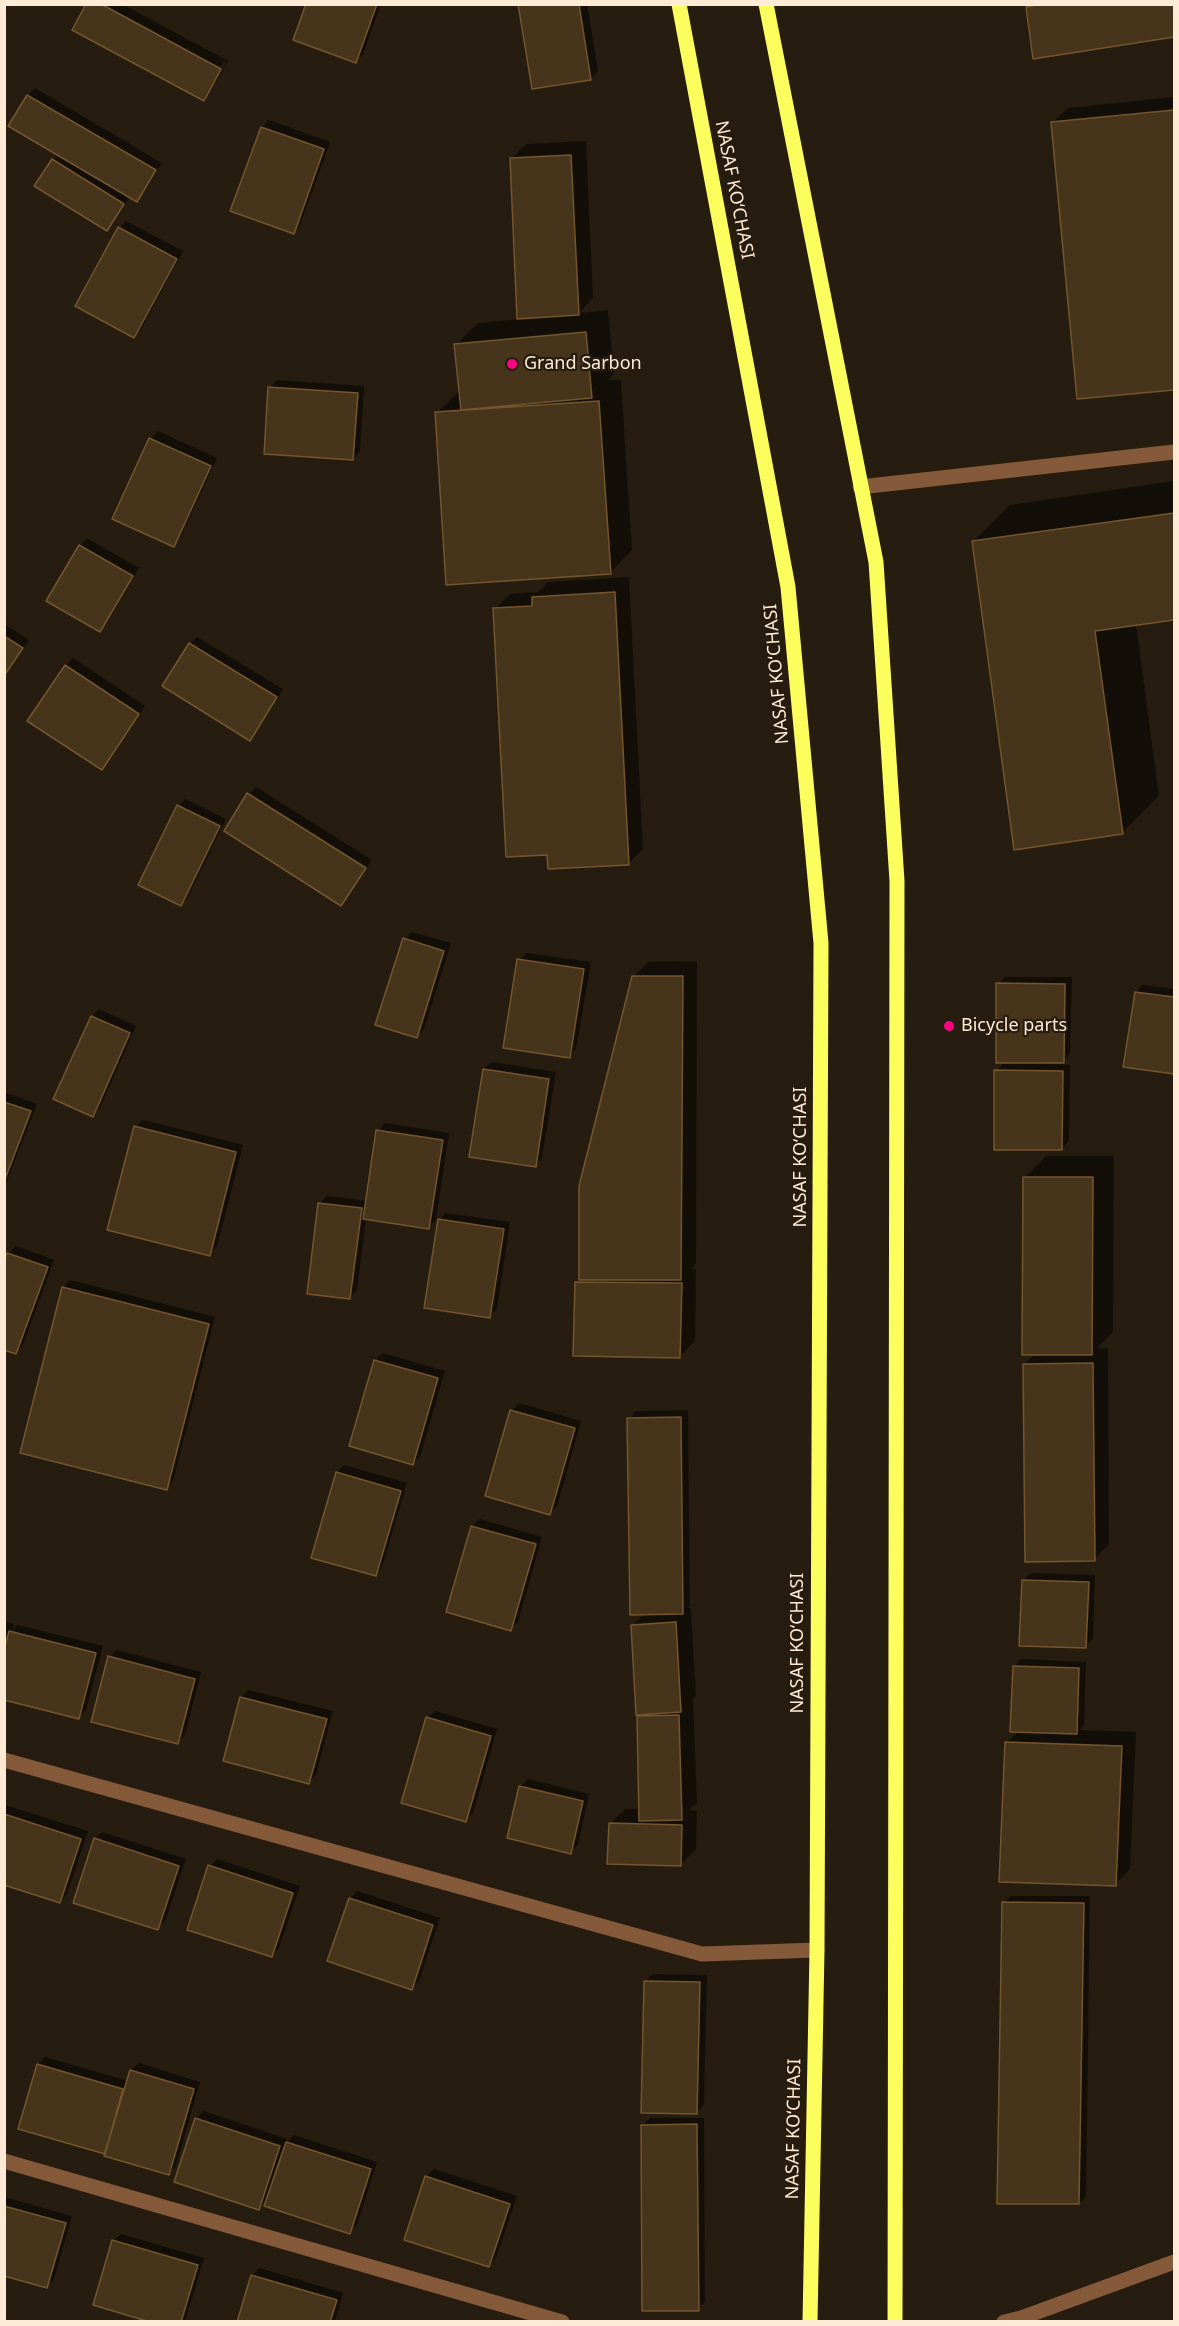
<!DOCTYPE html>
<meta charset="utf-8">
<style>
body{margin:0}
#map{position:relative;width:1179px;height:2326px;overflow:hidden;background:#261c0f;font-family:"Noto Sans",sans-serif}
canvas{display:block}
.frame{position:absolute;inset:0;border:6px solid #ffead5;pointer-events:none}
</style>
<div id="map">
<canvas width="1179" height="2326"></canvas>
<div class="frame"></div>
</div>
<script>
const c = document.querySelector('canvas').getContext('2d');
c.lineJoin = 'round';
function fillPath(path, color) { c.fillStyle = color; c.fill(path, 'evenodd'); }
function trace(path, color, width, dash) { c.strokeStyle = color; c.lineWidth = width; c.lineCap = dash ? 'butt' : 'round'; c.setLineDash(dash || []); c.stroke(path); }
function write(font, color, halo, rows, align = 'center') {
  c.font = font + ' "Noto Sans",sans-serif'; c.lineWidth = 4.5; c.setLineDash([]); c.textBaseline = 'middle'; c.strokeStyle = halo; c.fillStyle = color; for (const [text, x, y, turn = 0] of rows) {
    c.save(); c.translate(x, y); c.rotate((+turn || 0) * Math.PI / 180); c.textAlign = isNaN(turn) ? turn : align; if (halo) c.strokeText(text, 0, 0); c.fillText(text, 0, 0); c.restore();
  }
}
fillPath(new Path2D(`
 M88 4H122L228 61 210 93 226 63 224 61 207 93H210L203 99Z
 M307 4H381L363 54 356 61Z
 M520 4H587L598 71 591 78Z
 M1031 4H1174V36L1034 57 1027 8Z
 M35 88 162 163 144 193 137 200 130 196 114 222 106 230 36 186 58 154 28 96Z
 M1174 97V388L1078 398 1052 123 1068 108Z
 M269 120 330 142 300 225 293 232 262 127Z
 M586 141 593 298 579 313 608 310 614 374 608 380H621L632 550 610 573 437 413 460 390 456 345 478 323 519 319 511 159 526 144Z
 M126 221 183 251 141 329 134 336 119 228Z
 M277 380 364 386 360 451 353 459 270 388Z
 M158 431 217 458 180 538 173 545 114 518 151 439Z
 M1174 481V618L1136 624 1159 796 1122 833 973 542 1010 505Z
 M87 538 139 568 107 623 100 630 80 546Z
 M629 577 643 849 628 864 548 854 495 609 510 594 538 592 548 582Z
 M4 624 29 640 4 678Z
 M197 637 283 689 257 731 250 739 190 644Z
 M73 658 145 706 109 761 102 768 30 721 66 665Z
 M256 787 372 860 348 896 341 904 249 794Z
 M185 799 226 819 188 897 181 905 178 806Z
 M412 932 451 943 424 1029 417 1036 404 939Z
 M526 953 591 962 576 1049 569 1056 519 960Z
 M697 961 696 1264 691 1269H696L695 1341 680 1356 577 1282 581 1278 633 977 648 962Z
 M1005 977H1072L1070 1054 1063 1061H1045V1064L1070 1065 1069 1141 1061 1149 996 1071 1006 1061 998 984Z
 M1143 985 1174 989V1073L1125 1066 1136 992Z
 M99 1009 136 1026 100 1108 93 1115 92 1017Z
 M492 1062 556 1072 542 1158 535 1166 484 1069Z
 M4 1092 37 1104 4 1189Z
 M143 1120 243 1145 217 1247 209 1254 135 1127Z
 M385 1123 449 1133 436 1220 429 1227 366 1218 357 1290 350 1297 320 1203 327 1196 367 1201 378 1131Z
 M1046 1156H1114L1113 1332 1097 1348H1108L1109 1544 1094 1559 1024 1364 1035 1354 1024 1178Z
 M446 1213 510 1222 497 1309 489 1317 439 1220Z
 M16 1246 54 1260 23 1345 15 1352 8 1254Z
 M70 1280 215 1317 173 1481 166 1488 63 1288Z
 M383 1353 445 1371 420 1456 413 1463 375 1361Z
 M519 1403 581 1421 557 1506 550 1513 512 1411Z
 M688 1410 690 1606 688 1608H691L696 1696 693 1698 697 1803 689 1810 697 1811 696 1849 681 1864 610 1824 625 1809H641L639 1717 642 1713 633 1625 645 1613 629 1419 636 1411Z
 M344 1465 407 1483 382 1567 375 1575 337 1472Z
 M480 1519 542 1537 518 1622 510 1629 448 1611 472 1526Z
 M1031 1573 1095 1575 1093 1639 1085 1647 1023 1581Z
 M4 1621 14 1624 13 1630 18 1625 103 1646 86 1710 79 1717 4 1698Z
 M117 1650 201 1672 185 1735 178 1742 109 1657Z
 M1021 1659 1086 1662 1084 1726 1079 1730 1136 1732 1130 1869 1115 1884 1006 1743 1019 1731 1014 1667Z
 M248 1690 333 1711 316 1775 309 1782 241 1697Z
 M435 1711 497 1729 473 1813 465 1820 427 1718Z
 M528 1779 589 1794 578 1845 570 1852 521 1786Z
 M5 1805 88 1831 67 1894 60 1902 4 1883Z
 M102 1832 186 1859 165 1921 157 1928 95 1839Z
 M217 1859 300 1886 279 1948 272 1956 210 1866Z
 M357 1891 440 1918 419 1981 412 1988 350 1899Z
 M1011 1896H1090L1086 2196 1079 2203 1003 1903Z
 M653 1974 707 1975 704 2105 697 2112 646 1981Z
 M45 2057 128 2081 131 2071 139 2063 200 2082 176 2166 169 2173 20 2128 38 2065Z
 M204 2111 287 2139 285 2145 294 2135 377 2162 357 2225 349 2232 268 2198 259 2208 176 2181 197 2118Z
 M650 2118H704L705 2302 698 2309 643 2125Z
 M434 2169 517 2196 496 2258 489 2266 426 2177Z
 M4 2197 72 2216 54 2279 46 2286 4 2274Z
 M121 2234 204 2258 185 2322H155L113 2241Z
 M260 2268 343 2293 335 2322H238L252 2276Z`), '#0007');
const building = new Path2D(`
 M86 4H101L221 69 204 101 72 30Z
 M306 4H377L356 63 293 40Z
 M518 4H579L591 80 532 89Z
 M1044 4H1174V37L1033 59 1026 7Z
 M27 95 156 170 137 202 8 126Z
 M1174 110V390L1077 399 1051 122Z
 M261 127 324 149 294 234 230 211Z
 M571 155 579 315 517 319 510 158Z
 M52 159 124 204 107 231 34 186Z
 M118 227 177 259 134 338 75 306Z
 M586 332 592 398 461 410 454 344Z
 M268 387 358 393 353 460 264 454Z
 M599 401 611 574 446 585 435 412Z
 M149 438 211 466 174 547 112 519Z
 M1174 513V620L1095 631 1123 834 1014 850 972 541Z
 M79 545 133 576 100 632 46 601Z
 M615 592 629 865 548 869 547 855 506 857 493 608 532 606V597Z
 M4 636 23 648 4 676Z
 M189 643 277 697 250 741 162 686Z
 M65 665 139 714 102 770 27 721Z
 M247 793 366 868 341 906 224 831Z
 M177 805 220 826 181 906 138 885Z
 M403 938 444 951 417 1038 375 1025Z
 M517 959 584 969 570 1058 503 1048Z
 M632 976H683L681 1280H579V1186Z
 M996 983 1065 984 1064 1063H996Z
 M1135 992 1174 997V1074L1123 1067Z
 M91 1016 130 1033 93 1117 53 1099Z
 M483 1069 549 1079 536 1167 469 1157Z
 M994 1070 1063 1071 1062 1150H994Z
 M4 1102 31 1111 4 1182Z
 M134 1126 236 1152 210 1256 107 1230Z
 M376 1130 443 1140 429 1229 363 1219Z
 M1023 1177H1093L1092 1355H1022Z
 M318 1203 362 1208 350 1299 307 1294Z
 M438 1219 504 1229 490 1318 424 1308Z
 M7 1253 48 1267 16 1354 4 1350V1260Z
 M575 1282 682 1283 680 1358 573 1356Z
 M62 1287 209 1324 167 1490 20 1453Z
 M374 1360 438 1378 413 1465 349 1446Z
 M1093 1363 1095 1561 1025 1562 1023 1364Z
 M510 1410 575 1428 550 1515 485 1496Z
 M681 1417 683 1614 630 1615 627 1418Z
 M336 1472 401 1491 376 1576 311 1558Z
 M471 1526 536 1544 511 1631 446 1612Z
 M1022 1580 1089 1582 1086 1648 1019 1646Z
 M676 1622 681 1712 636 1715 631 1625Z
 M9 1631 96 1653 79 1719 4 1700V1650Z
 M108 1656 195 1679 178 1744 91 1722Z
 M1013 1666 1079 1668 1077 1734 1010 1732Z
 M240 1697 327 1719 309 1784 223 1761Z
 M679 1715 682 1820 639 1821 637 1716Z
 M426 1717 491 1736 466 1822 401 1803Z
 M1005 1742 1122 1746 1116 1886 999 1882Z
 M519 1786 583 1801 571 1854 507 1838Z
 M4 1814 81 1839 60 1903 4 1885Z
 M609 1823 682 1825 681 1866 607 1864Z
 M94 1838 179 1866 158 1930 73 1903Z
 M208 1865 293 1893 272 1957 187 1930Z
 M349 1898 433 1925 412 1990 327 1961Z
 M1002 1902 1084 1903 1079 2204H997Z
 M644 1981 700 1982 697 2114 641 2113Z
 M37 2064 123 2089 105 2154 18 2129Z
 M130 2070 194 2089 169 2175 104 2156Z
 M195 2118 280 2146 259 2210 174 2182Z
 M697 2124 699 2311H642L641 2125Z
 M286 2142 371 2169 350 2234 264 2206Z
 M425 2176 510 2204 489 2267 404 2240Z
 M4 2206 66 2223 47 2288 4 2276Z
 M112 2240 198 2265 181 2322H150L93 2305Z
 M251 2275 337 2300 330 2322H237Z`);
fillPath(building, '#47351b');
trace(building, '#73562e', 1.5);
trace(new Path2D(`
 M860 487 1174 452
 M4 1760 702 1954 817 1950
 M4 2161 562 2322
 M1004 2322 1021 2318 1174 2262`), '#855a3b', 15);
trace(new Path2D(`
 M679 4 788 587 821 943 817 1950 810 2322
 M766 4 876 562 897 881 895 2322`), '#fbfe5d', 15);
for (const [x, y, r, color] of [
 [512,364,6,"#fd0282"],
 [949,1026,6,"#fd0282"]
]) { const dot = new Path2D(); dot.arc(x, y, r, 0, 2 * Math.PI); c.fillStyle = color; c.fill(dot); trace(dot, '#261c0f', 2); }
write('18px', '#ffead5', '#261c0f', [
 ["NASAF KO‘CHASI",734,190,79],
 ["NASAF KO‘CHASI",777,674,-95],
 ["NASAF KO‘CHASI",801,1157,-90],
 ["NASAF KO‘CHASI",798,1643,-90],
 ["NASAF KO‘CHASI",794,2129,-89]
]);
write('18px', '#ffead5', '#261c0f', [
 ["Grand Sarbon",524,364],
 ["Bicycle parts",961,1026]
], 'left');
</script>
